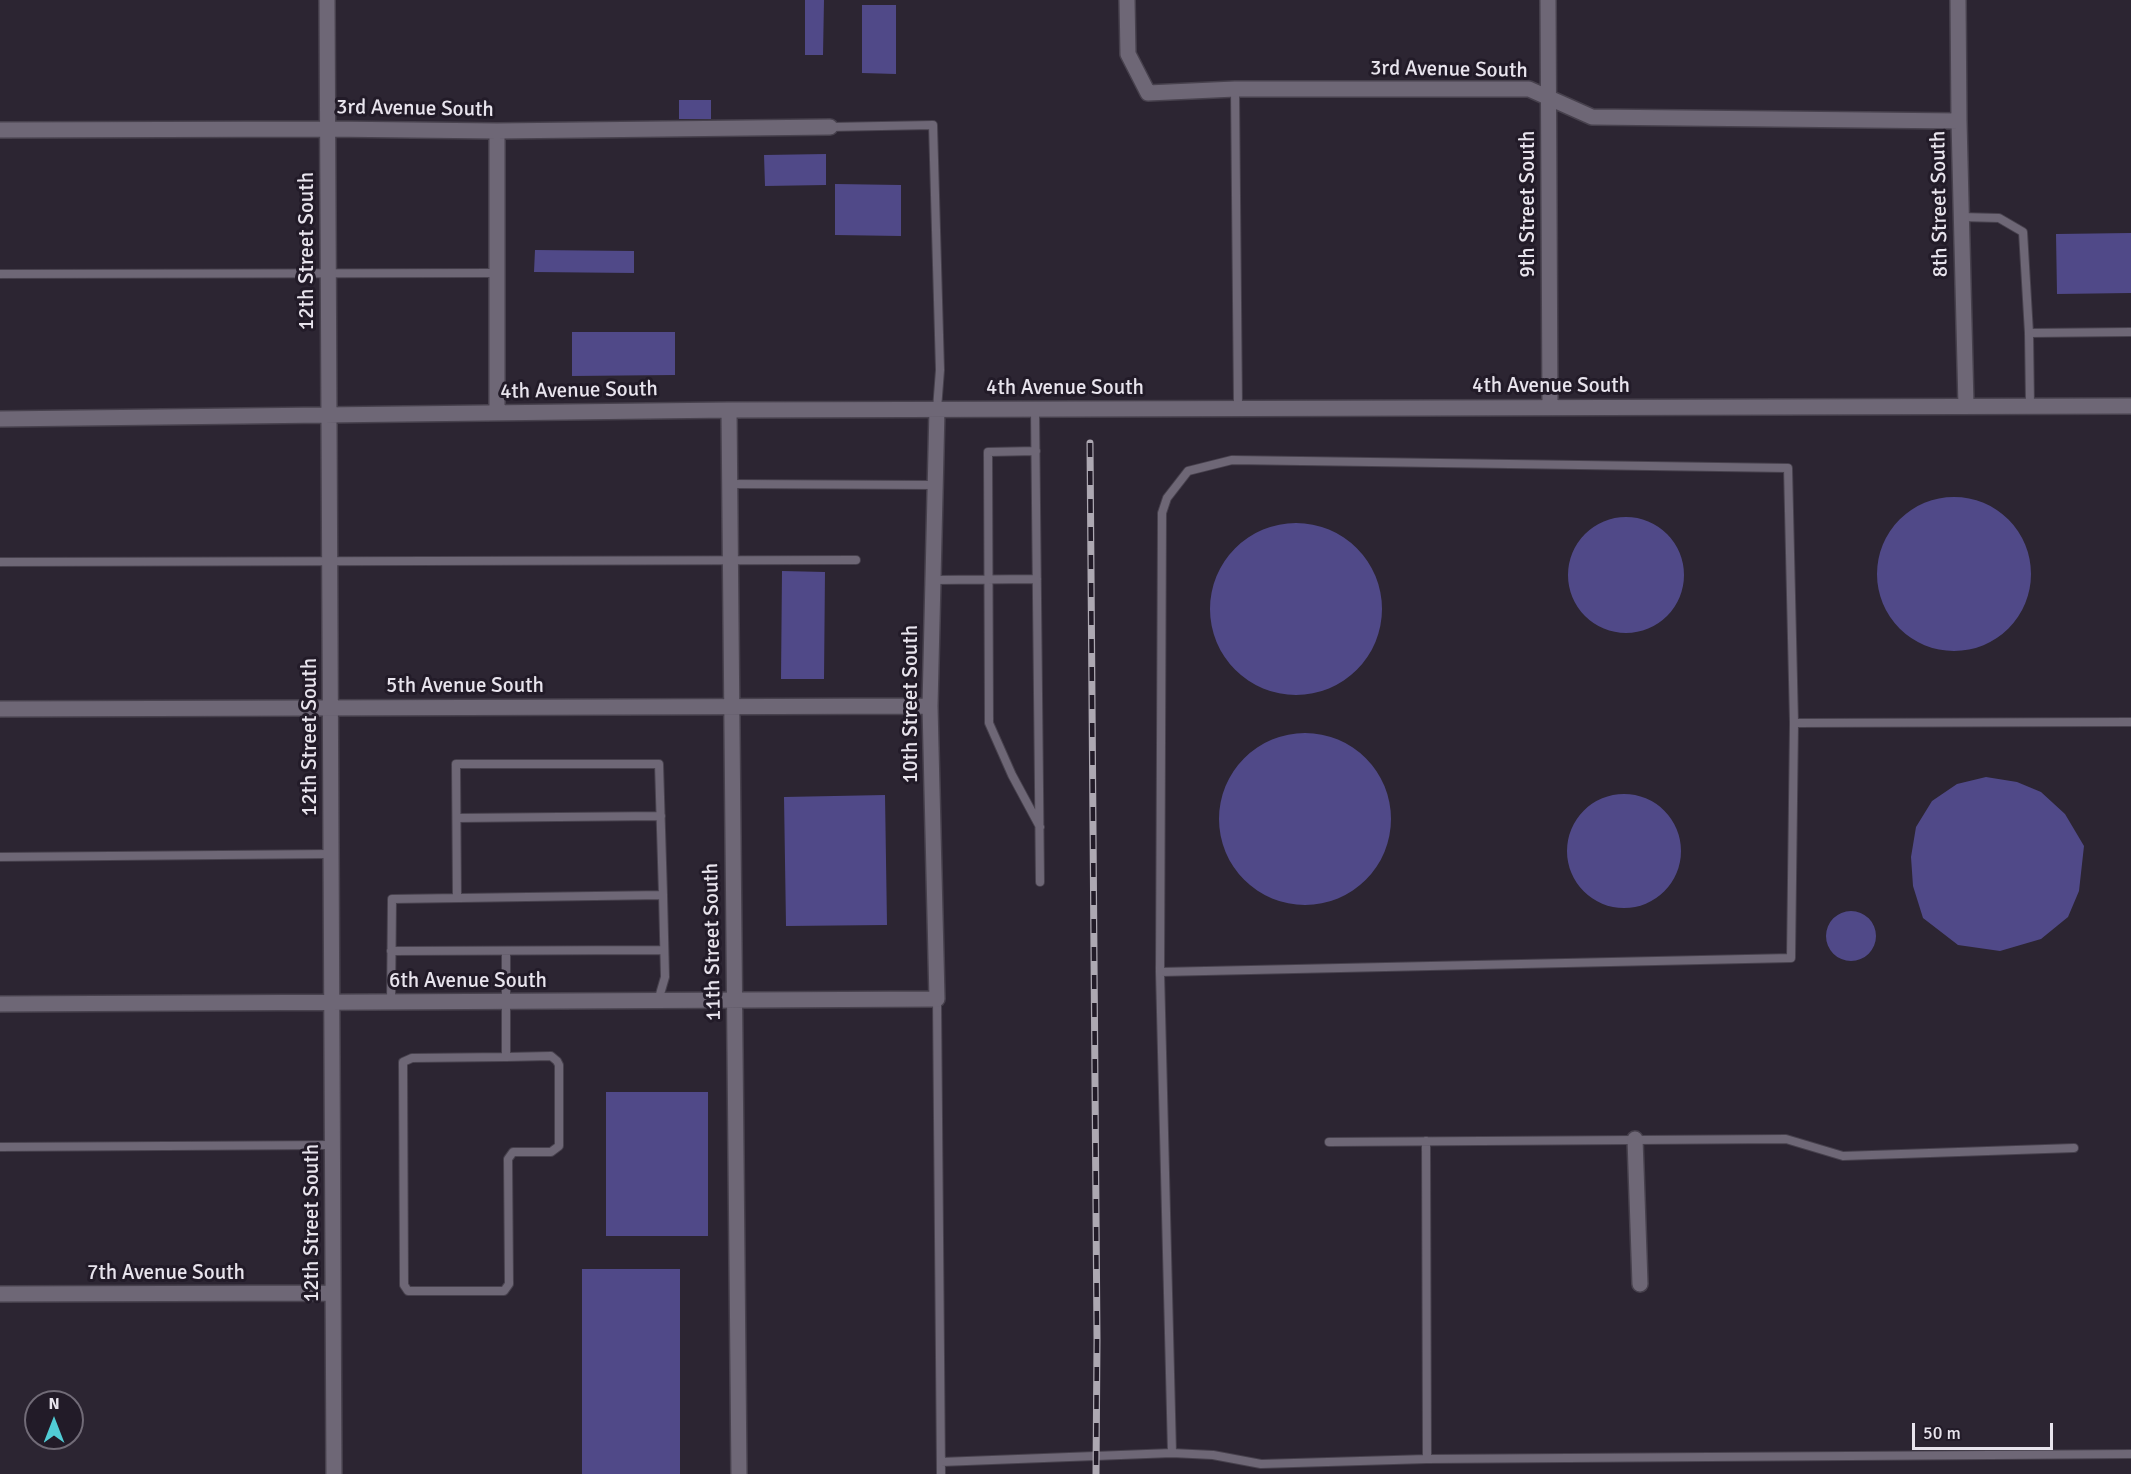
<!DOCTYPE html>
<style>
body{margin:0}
#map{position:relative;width:2131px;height:1474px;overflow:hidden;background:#2c2532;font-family:Signika,sans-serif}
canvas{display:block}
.north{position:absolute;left:24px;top:1390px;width:60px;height:60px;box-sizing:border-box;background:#221b28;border:2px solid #716b77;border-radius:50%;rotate:0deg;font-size:16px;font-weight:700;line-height:24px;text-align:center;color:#e8e4ed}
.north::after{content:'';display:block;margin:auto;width:21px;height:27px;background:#51ccd5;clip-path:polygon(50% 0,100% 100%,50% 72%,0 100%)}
.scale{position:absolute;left:1912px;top:1423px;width:141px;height:27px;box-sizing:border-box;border:3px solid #e8e4ed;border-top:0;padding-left:8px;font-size:18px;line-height:21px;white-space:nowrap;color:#e8e4ed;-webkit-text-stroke:4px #221b28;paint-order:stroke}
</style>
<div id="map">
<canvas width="2131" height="1474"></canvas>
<div class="north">N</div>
<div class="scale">50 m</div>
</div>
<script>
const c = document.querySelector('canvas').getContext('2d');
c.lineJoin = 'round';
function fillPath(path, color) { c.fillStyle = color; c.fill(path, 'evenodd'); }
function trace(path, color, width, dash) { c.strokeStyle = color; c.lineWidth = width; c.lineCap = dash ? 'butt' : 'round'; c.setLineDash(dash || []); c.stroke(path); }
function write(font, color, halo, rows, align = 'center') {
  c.font = font + ' Signika,sans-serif'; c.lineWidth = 6; c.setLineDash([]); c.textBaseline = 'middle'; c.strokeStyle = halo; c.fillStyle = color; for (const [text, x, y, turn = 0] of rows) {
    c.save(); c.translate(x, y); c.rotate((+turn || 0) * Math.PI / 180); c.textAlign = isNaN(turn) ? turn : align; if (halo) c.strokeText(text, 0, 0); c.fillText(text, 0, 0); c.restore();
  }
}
fillPath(new Path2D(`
 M805 0H824L823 55H805Z
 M862 5H896V74L862 73Z
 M679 100H711V119H679Z
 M826 154V185L765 186 764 155Z
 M835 184 901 185V236L835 235Z
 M2131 233V293L2057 294 2056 234Z
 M535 250 634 251V273L534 272Z
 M572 332H675V375L572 376Z
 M1877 574a77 77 0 1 1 154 0a77 77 0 1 1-154 0Z
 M1568 575a58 58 0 1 1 116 0a58 58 0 1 1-116 0Z
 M1210 609a86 86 0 1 1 172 0a86 86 0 1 1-172 0Z
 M782 571 825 572 824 679H781Z
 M1219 819a86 86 0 1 1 172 0a86 86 0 1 1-172 0Z
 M1986 777 2017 782 2041 792 2065 814 2084 846 2079 891 2068 917 2041 939 2000 951 1958 945 1923 918 1913 886 1911 857 1916 827 1932 801 1957 784Z
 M1567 851a57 57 0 1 1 114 0a57 57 0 1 1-114 0Z
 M885 795 887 925 786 926 784 797Z
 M1826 936a25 25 0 1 1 50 0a25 25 0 1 1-50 0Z
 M606 1092H708V1236H606Z
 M582 1269H680V1474H582Z`), '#504988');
const lane = new Path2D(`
 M1235 89 1238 408
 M830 127 933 125 940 370 937 409
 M1961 217 1999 218 2023 232 2029 333
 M0 274 497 273
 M2030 406 2029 333 2131 332
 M1035 409 1040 882
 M1036 451 988 452 989 723 1012 775 1040 827
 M730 484 935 485
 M0 562 856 560
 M933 580 1037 579
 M1794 723 2131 722
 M457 818 661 816
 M0 857 331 854
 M457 898 456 764H659L663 895
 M391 951 664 950
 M1160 972 1791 958 1794 723 1788 468 1232 460 1188 471 1167 498 1162 513 1160 972 1172 1453 1213 1455 1261 1464 1427 1459 2131 1454
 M937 999 941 1474
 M391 1002 392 899 663 895 665 977 658 1001
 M506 1057 551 1056 557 1061 559 1065V1146L551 1152H513L508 1159 509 1284 504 1291H408L404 1285 403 1062 412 1058 506 1057V951
 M1426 1141 1427 1459
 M1329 1142 1786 1139 1843 1156 2074 1148
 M0 1147 332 1145
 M941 1462 1172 1453`);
const street = new Path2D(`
 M327 0 334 1474
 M1127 0 1128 54 1148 93 1235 89H1529L1592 117 1959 121
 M1548 0 1550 407
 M1958 0 1959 121 1966 406
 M0 130 328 129 497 131 830 127
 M497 131V413
 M729 410 739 1474
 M0 419 729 410 2131 406
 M0 709 930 706
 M0 1004 937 999 930 706 937 409
 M1635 1139 1640 1284
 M0 1294 333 1293`);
trace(lane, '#47414d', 10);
trace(street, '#47414d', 18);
trace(lane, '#6e6776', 8);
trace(street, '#6e6776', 15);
const rail = new Path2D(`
 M1090 443 1097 1340 1096 1474`);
trace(rail, '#ada8b2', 7);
trace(rail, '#221b28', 4.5, [14]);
write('21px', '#e8e4ed', '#221b28', [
 ["3rd Avenue South",1449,70,1],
 ["3rd Avenue South",415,109,1],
 ["9th Street South",1528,204,-90],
 ["8th Street South",1940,204,-91],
 ["12th Street South",307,251,-90],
 ["4th Avenue South",1551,386],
 ["4th Avenue South",1065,388],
 ["4th Avenue South",579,391,-1],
 ["5th Avenue South",465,686],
 ["10th Street South",911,704,-90],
 ["12th Street South",310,737,-90],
 ["11th Street South",713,942,-91],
 ["6th Avenue South",468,981],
 ["12th Street South",312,1223,-90],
 ["7th Avenue South",166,1273]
]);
</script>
